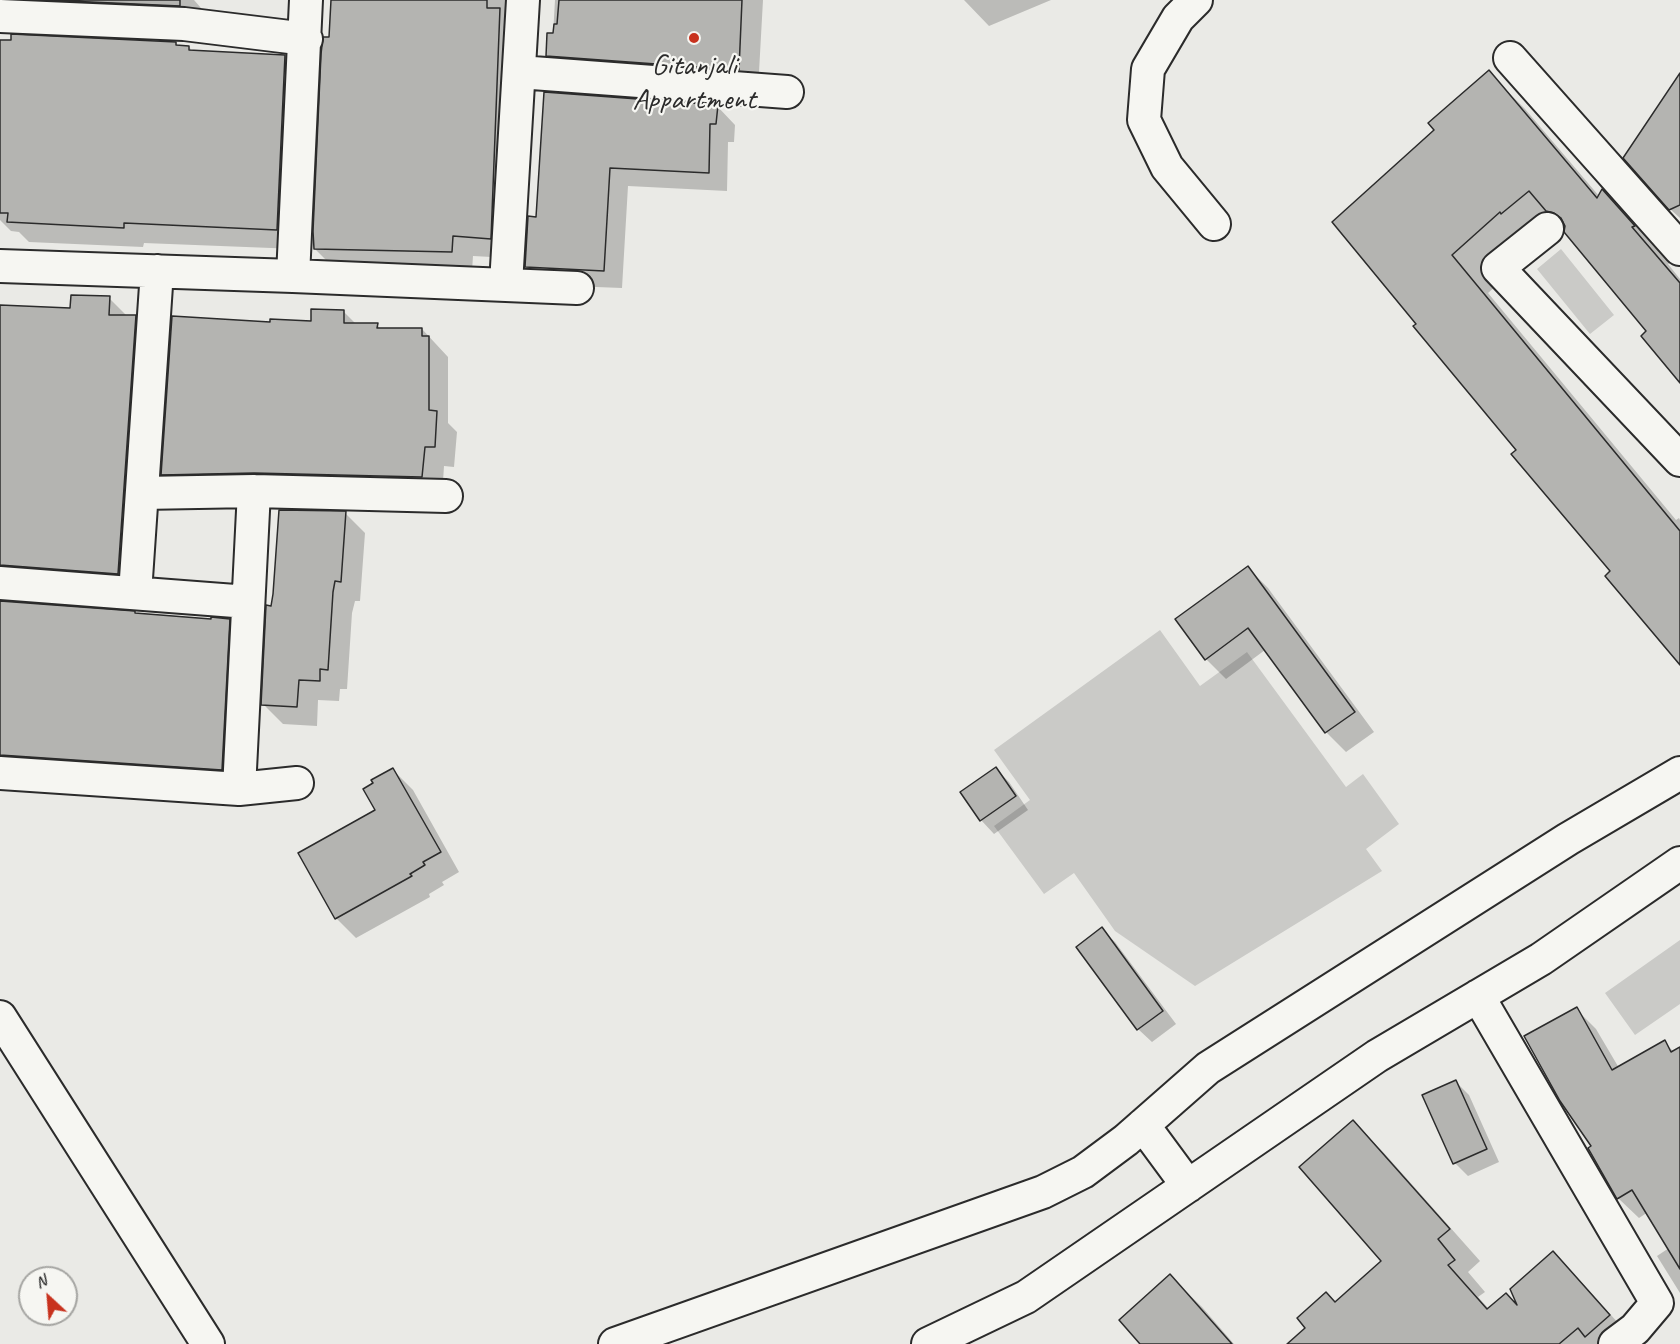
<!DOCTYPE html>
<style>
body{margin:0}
#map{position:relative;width:1680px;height:1344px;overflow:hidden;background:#eaeae6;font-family:Caveat,sans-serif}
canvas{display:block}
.north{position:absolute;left:18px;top:1266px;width:60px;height:60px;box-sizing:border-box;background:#f6f6f2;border:2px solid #a5a5a2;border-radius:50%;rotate:334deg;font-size:16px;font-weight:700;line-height:24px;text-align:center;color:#2b2b2b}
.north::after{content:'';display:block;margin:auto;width:21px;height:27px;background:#c8321e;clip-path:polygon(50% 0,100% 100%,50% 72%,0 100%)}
</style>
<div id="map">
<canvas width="1680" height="1344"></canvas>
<div class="north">N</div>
</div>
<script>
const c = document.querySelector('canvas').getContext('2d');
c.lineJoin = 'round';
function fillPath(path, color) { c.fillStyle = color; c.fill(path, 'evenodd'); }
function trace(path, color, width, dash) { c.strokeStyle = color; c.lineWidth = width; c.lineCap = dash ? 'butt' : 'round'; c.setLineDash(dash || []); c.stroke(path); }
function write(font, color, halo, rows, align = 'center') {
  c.font = font + ' Caveat,sans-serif'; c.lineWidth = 4.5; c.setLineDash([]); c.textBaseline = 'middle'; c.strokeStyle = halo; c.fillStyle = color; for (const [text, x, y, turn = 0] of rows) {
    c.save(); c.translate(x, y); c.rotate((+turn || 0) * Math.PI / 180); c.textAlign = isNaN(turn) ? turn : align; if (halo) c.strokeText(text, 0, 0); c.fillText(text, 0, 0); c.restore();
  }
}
fillPath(new Path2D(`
 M1561 249 1614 315 1590 334 1537 269Z
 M1160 630 1200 686 1247 652 1346 787 1363 774 1399 824 1366 849 1382 871 1195 986 1115 931 1074 873 1044 894 994 826 1030 800 994 750Z
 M1680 940V1004L1635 1035 1605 993Z`), '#cacac7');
fillPath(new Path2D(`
 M15 0H194L201 8 199 25 33 18Z
 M332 0H521L510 258 473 256 472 271 335 269 315 249Z
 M555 0H763L758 90 567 75 547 55 553 35Z
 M964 0H1051L989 26Z
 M176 43 179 46 189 47 193 52 285 56 305 76 297 249 144 243 143 247 29 242 19 232 11 231 0 220V81Z
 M1488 72 1525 109 1599 196 1603 191 1639 228 1670 263 1668 264 1680 279V380L1648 331 1566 227 1539 249 1538 248 1488 293 1676 520 1679 518 1680 520V662L1519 450 1418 324 1436 130Z
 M1680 76V218L1670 209Z
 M545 93 717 106 735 125 734 142H728L727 191 628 186 622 288 545 285 527 266 538 218Z
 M109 298 128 317H135L155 336 137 593H4L1 603 137 615 229 620 248 640 241 789 0 784V306L72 310Z
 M343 311 357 325H377L382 330 422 329 448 357V423L457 432 454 467 444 466 442 497 183 494 163 474 271 324 312 322Z
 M345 513 365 533 360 601H355L352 613 347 689H340L339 701 318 700 317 726 283 724 263 704 272 607Z
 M1248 568 1268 588 1374 732 1346 752 1326 732 1265 650 1226 679 1206 659Z
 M996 769 1009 782 1028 810 994 834 981 820Z
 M393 770 413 790 459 872 442 882 444 885 429 894 430 897 356 938 337 919 300 853 377 810Z
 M1101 929 1115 942 1176 1024 1152 1042 1138 1029Z
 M1576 1009 1596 1029 1619 1068 1664 1042 1674 1052 1680 1049V1293L1657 1256 1669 1248 1648 1212 1639 1218 1619 1199 1590 1149 1593 1147Z
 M1455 1081 1469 1095 1499 1162 1468 1176 1455 1163Z
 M1353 1122 1384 1153 1480 1261 1468 1272 1485 1292 1478 1297 1489 1309 1520 1308 1553 1253 1584 1285 1637 1344H1289L1384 1261Z
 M1170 1276 1202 1307 1234 1344H1142Z`), '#0003');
const building = new Path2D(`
 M46 0H180V6Z
 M331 0H487V8H500L491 239 453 236 452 252 314 249 313 231 321 54 323 37H329Z
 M559 0H742L739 70 546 56 547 33H553L554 24H557Z
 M11 34 176 42V45L189 46V50L285 55 277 230 124 223V228L7 222 8 213H0V40H11Z
 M1489 70 1597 198 1602 189 1635 226 1632 227 1680 283V383L1641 336 1646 331 1564 232 1565 226 1561 218 1554 213 1546 211 1529 191 1501 214 1500 212 1452 255 1680 531V665L1605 576 1610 571 1511 454 1516 450 1413 326 1416 324 1332 222 1434 130 1428 123Z
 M1680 73V205L1669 210 1623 158Z
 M544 92 718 105 716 124H710L709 173 610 168 604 271 525 267 528 216 536 217Z
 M71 295 110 296 109 315H136L118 574 0 565V305L70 308Z
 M311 309 344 310V323H378L377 328H422V336H429V410L437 411 435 447H425L422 477 254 473 161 475 172 316 270 322V319L311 321Z
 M279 510 346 511 341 582 335 581 333 592 328 670 320 669V681L299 680 297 707 261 705 266 605 271 606 273 594Z
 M1248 566 1355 712 1325 733 1248 628 1205 660 1175 619Z
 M0 601 135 611V613L211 619V617L230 619 222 770 0 755Z
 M996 767 1016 796 980 821 960 792Z
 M393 768 441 852 423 862 425 865 410 874 412 876 335 919 298 853 375 810 363 789 373 783 371 780Z
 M1102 927 1163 1011 1137 1030 1076 947Z
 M1577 1007 1612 1070 1665 1040 1671 1052 1680 1047V1269L1632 1190 1617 1199 1588 1148 1591 1146 1560 1101 1524 1036Z
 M1456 1080 1487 1149 1453 1164 1422 1095Z
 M1353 1120 1450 1229 1438 1239 1455 1260 1448 1265 1487 1309 1506 1293 1517 1305 1510 1289 1553 1251 1610 1315 1585 1337 1578 1328 1559 1344H1287L1305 1328 1297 1318 1326 1292 1335 1302 1381 1261 1299 1167Z
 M1170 1274 1232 1344H1140L1119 1320Z`);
fillPath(building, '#b4b4b1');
trace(building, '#2b2b2b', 1.5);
const minor = new Path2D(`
 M1196 0 1178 18 1148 69 1144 120 1167 167 1214 224
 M0 16 184 24 306 39
 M1510 58 1680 249
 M519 72 787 92
 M1547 229 1498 268 1680 460
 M0 266 293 276 577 288
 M293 276 306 0
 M506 284 523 0
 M142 493 254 491 446 496
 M0 583 248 602
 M135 593 157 271
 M0 773 239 789 297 783
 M239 789 254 491
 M1478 996 1657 1303 1635 1329 1615 1344
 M0 1017 208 1344
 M1143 1125 1188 1186
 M615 1344 1043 1192 1083 1172 1126 1140 1208 1068 1568 839 1680 773
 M928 1344 1026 1297 1377 1056 1541 959 1680 863`);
trace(minor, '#2b2b2b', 36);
trace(minor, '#f6f6f2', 32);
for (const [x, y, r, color] of [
 [694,38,6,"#c8321e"]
]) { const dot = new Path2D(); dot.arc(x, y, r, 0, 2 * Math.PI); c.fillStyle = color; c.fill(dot); trace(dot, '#f6f6f2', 2); }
write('30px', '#2b2b2b', '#f6f6f2', [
 ["Gitanjali",694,66],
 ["Appartment",694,100]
]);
</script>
